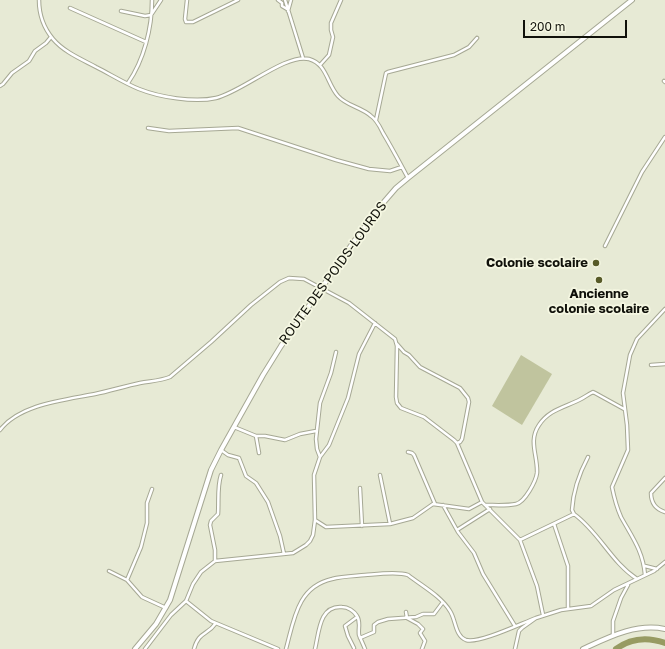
<!DOCTYPE html>
<style>
body{margin:0}
#map{position:relative;width:665px;height:649px;overflow:hidden;background:#e7ead5;font-family:"Golos Text",sans-serif}
canvas{display:block}
.scale{position:absolute;left:523px;top:20px;width:104px;height:18px;box-sizing:border-box;border:2px solid #10110a;border-top:0;padding-left:5px;font-size:12px;line-height:14px;white-space:nowrap;color:#10110a;-webkit-text-stroke:3px #f5f7e2;paint-order:stroke}
</style>
<div id="map">
<canvas width="665" height="649"></canvas>
<div class="scale">200 m</div>
</div>
<script>
const c = document.querySelector('canvas').getContext('2d');
c.lineJoin = 'round';
function fillPath(path, color) { c.fillStyle = color; c.fill(path, 'evenodd'); }
function trace(path, color, width, dash) { c.strokeStyle = color; c.lineWidth = width; c.lineCap = dash ? 'butt' : 'round'; c.setLineDash(dash || []); c.stroke(path); }
function write(font, color, halo, rows, align = 'center') {
  c.font = font + ' "Golos Text",sans-serif'; c.lineWidth = 3.5; c.setLineDash([]); c.textBaseline = 'middle'; c.strokeStyle = halo; c.fillStyle = color; for (const [text, x, y, turn = 0] of rows) {
    c.save(); c.translate(x, y); c.rotate((+turn || 0) * Math.PI / 180); c.textAlign = isNaN(turn) ? turn : align; if (halo) c.strokeText(text, 0, 0); c.fillText(text, 0, 0); c.restore();
  }
}
fillPath(new Path2D(`
 M521 355 552 374 522 425 492 406Z`), '#c0c49e');
trace(new Path2D(`
 M616 649C631 638 648 637 665 643`), '#979b62', 6);
const street = new Path2D(`
 M39 0C39 15 43 27 53 39 64 52 81 59 96 67 110 74 124 83 139 89 159 97 194 103 216 98 242 92 286 53 309 59 327 64 327 84 338 96 347 106 361 107 371 116 377 120 380 127 383 133 392 148 400 163 408 178
 M187 0 185 19 186 22H193L238 0
 M278 0 282 3V6L287 9
 M285 0 303 58
 M70 8 146 42
 M121 11 145 16 151 15 161 0
 M288 11 291 0
 M320 65 329 55 333 37 331 30V23L341 0
 M664 81 665 82
 M128 83C144 60 152 28 152 0
 M0 86 3 84 12 73 29 61 35 51 46 43 51 37
 M376 120 386 73 388 72 454 55 469 47 477 38
 M148 128 169 131 238 128 336 160 369 169 390 171 402 167
 M605 246 642 172 665 137
 M397 344 404 352 409 355 420 367 460 388 468 398 469 402 462 439 460 442 457 443
 M651 365 665 364
 M234 427 256 436 259 453
 M0 430C20 404 65 400 95 394 110 391 125 386 140 383 150 381 160 381 170 377L211 342 251 305 280 282 289 278 304 279 349 303 395 339 397 346 396 397 397 403 401 408 424 417 454 440 457 443 482 502 469 509 433 504 413 518 390 524 326 527 315 520
 M256 436H265L285 440 300 434 316 431
 M221 450 228 455 239 458 246 476 256 483 268 502 280 536 284 554
 M408 452 412 453 414 455 435 504
 M320 457 317 449 316 439 320 403 331 373 336 352
 M380 475 390 524
 M665 478 651 493C651 503 655 509 665 512
 M360 488 362 526
 M482 502 520 540 574 514C599 532 611 562 637 579
 M443 505 458 532 474 553 483 574 515 626
 M485 505C495 505 506 506 516 504 525 502 536 481 537 473 538 456 528 441 539 425 548 411 562 408 577 401 582 399 587 395 593 392L595 393 624 409
 M574 514 572 510C573 492 580 472 588 457
 M554 524 568 566V609
 M457 530 490 509
 M520 540 537 586 543 615
 M215 561V550L210 525 211 521 218 514C219 501 217 487 221 475
 M645 566 657 569
 M109 571 127 580 142 597 166 608
 M645 575C643 551 632 537 621 517 617 508 614 497 612 487L628 450 627 425 623 393 630 355 637 339 665 309
 M127 580 141 547 147 523V503L152 489
 M186 601 211 621 278 649
 M406 612 407 618 418 624 423 629 420 633 425 641 422 649
 M613 635V621L621 598 628 585
 M360 638 374 632V625L378 622 388 619 416 617 423 614H434L443 602
 M354 648 348 636 345 626 357 617
 M145 649 171 615 186 601 193 584 201 572 215 561 293 553 306 545 310 541 313 535 315 520 314 475 320 457 329 445 348 398 359 354 375 323
 M194 649C199 631 207 636 216 623
 M286 649C294 620 297 587 332 579 342 576 354 576 365 575 377 574 398 571 408 575 422 586 441 596 450 611 456 620 455 636 466 640 479 644 522 623 536 618
 M315 649C319 633 319 605 342 607 348 607 354 611 357 616 361 622 358 628 359 635 361 640 363 644 365 649
 M515 649 519 631 522 628 536 618 561 610 591 606 614 590 654 571 665 562`);
const secondary = new Path2D(`
 M135 649 156 624 170 600 211 470 221 450 263 375 281 346 355 240 377 210 396 188 408 178 632 0
 M583 649C609 637 636 623 665 629`);
trace(street, '#a6a894', 4.5);
trace(secondary, '#a6a894', 6);
trace(street, '#fff', 2.5);
trace(secondary, '#fff', 4);
for (const [x, y, r, color] of [
 [596,263,4,"#575a28"],
 [599,280,4,"#575a28"]
]) { const dot = new Path2D(); dot.arc(x, y, r, 0, 2 * Math.PI); c.fillStyle = color; c.fill(dot); trace(dot, '#f5f7e2', 1.5); }
write('bold 13px', '#10110a', '#f5f7e2', [
 ["Colonie scolaire",588,263],
 ["Ancienne",599,294,"center"],
 ["colonie scolaire",599,309,"center"]
], 'right');
write('13px', '#10110a', '#f5f7e2', [
 ["ROUTE DES POIDS-LOURDS",333,273,-54]
]);
</script>
